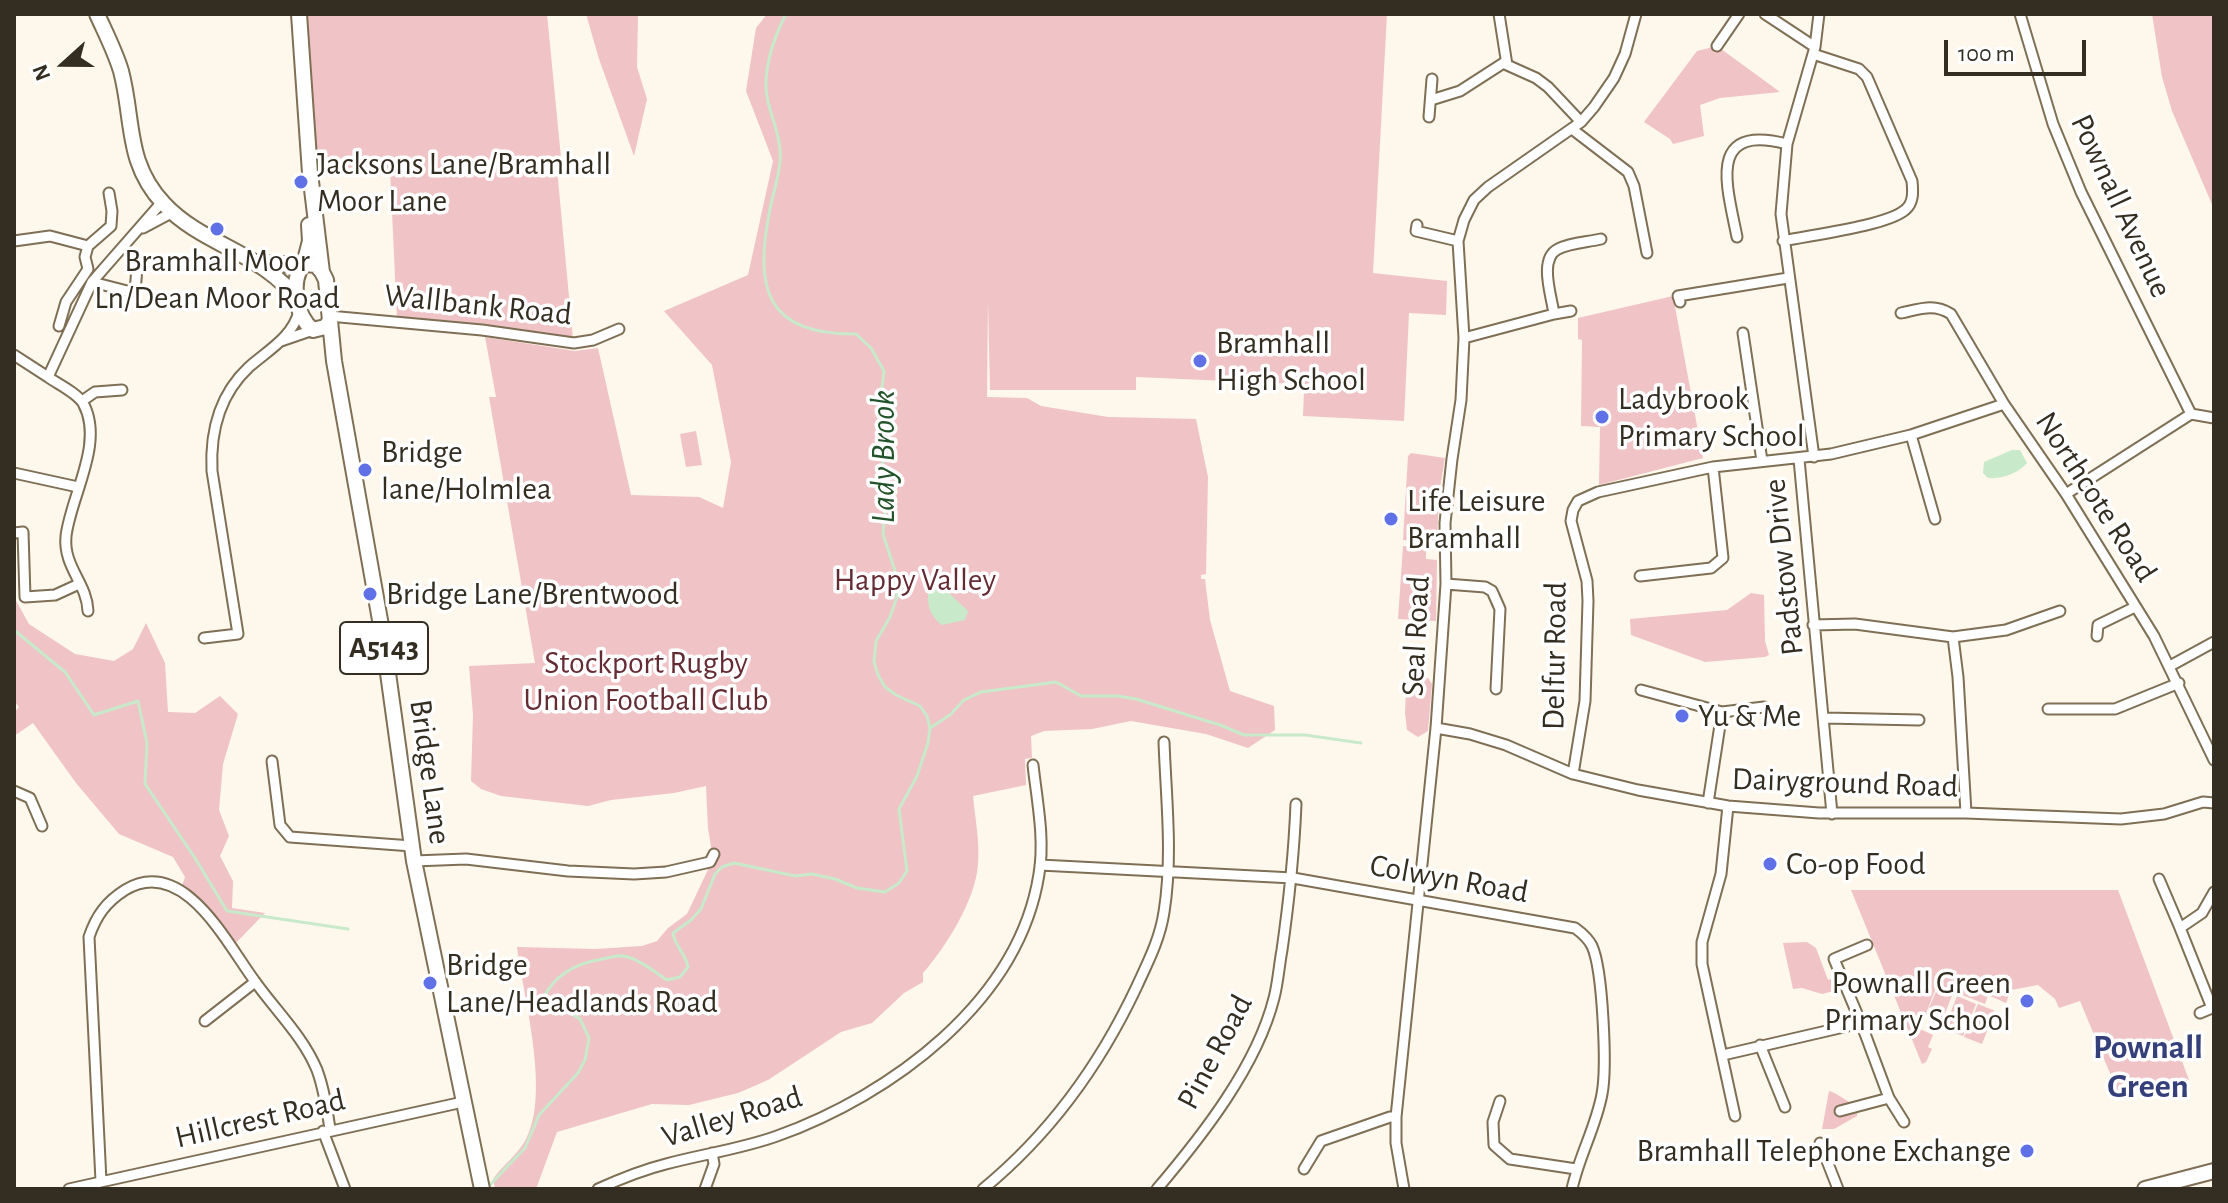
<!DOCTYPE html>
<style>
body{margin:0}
#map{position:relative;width:2228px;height:1203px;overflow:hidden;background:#fef7ec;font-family:"Alegreya Sans",sans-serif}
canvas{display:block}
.frame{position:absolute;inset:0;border:16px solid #342d22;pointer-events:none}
.north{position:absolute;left:24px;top:24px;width:80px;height:80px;-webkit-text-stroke:6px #fff;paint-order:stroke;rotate:249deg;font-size:22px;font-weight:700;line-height:32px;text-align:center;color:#342d22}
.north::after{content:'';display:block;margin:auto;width:28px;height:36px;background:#342d22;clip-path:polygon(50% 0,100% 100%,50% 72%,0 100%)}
.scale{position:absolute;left:1944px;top:40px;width:142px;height:36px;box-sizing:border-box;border:4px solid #342d22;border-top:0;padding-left:10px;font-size:24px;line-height:28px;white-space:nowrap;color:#342d22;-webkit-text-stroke:6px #fff;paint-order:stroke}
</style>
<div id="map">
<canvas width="2228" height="1203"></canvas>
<div class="frame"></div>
<div class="north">N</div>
<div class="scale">100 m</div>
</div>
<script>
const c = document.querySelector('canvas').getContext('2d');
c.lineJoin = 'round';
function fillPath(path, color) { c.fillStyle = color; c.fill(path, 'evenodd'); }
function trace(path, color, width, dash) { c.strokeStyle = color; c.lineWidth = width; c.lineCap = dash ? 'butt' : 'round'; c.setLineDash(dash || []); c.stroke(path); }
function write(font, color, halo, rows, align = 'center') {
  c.font = font + ' "Alegreya Sans",sans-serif'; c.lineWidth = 7; c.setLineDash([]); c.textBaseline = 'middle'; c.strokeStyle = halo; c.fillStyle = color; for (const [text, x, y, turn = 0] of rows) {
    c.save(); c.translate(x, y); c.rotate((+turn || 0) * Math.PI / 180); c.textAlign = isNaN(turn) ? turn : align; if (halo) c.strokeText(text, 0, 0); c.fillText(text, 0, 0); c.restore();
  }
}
fillPath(new Path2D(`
 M299 14H547L562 168 557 169 573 339 397 319 390 169 310 173Z
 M586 14H638L637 67 647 99 634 156 599 59Z
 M767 14H1387L1373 273 1447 281 1446 315 1409 313 1404 421 1303 416 1304 391 1296 384 1136 377V390H990L988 300 987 397 1027 398 1041 406 1108 417 1196 419 1208 477 1206 574 1201 575V579H1205L1210 620 1230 691 1274 706 1275 730 1248 748 1206 734 1131 721 1092 729 1044 731 1031 736 1032 758 1025 759 1026 785 973 796C975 818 980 842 978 864 976 899 946 947 923 973V982L904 993 872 1023 841 1032 768 1080 738 1093 689 1105 652 1104 557 1132 536 1189H495L493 1179C502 1166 517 1155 525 1141 551 1095 524 1000 517 947L595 949 642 946 657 941 668 928 687 914 713 859 708 828 706 786 674 793 611 800 588 806 501 796 481 789 471 781 473 715 469 666 535 663 489 397H496L485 337 575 351 598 348 631 495 699 497 723 508 731 462 712 365 664 311 748 275 773 161 746 91 756 28Z
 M2152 14H2214V209L2172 111 2162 77Z
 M1717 46 1780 92 1720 98 1700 105 1704 136 1673 144 1670 139 1644 122 1697 51Z
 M1673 296 1703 458 1599 485 1600 427 1581 426 1582 340 1578 339V318Z
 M696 431 702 465 686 467 680 434Z
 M1411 453 1445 458 1439 494 1437 542 1403 540 1408 456Z
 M1403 546 1426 548V559L1437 560 1436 621 1398 619Z
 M1751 593 1764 595 1765 641 1769 655 1765 657 1705 662 1631 635 1630 619 1727 610Z
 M14 597 29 624 75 654 114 661 133 649 146 623 165 663 168 712 195 713 220 696 238 714 223 764 219 810 229 836 220 856 233 881 232 908 265 913 231 948 181 889 185 877 173 857 119 834 76 783 33 723 14 736V712L19 707 14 701Z
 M1420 677 1428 678 1432 684 1428 731 1418 737 1407 730 1405 713 1406 689Z
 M1851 890H2118L2189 1080 2119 1095 2080 1001 2059 1008 2055 999 2038 985 2011 990 2006 1003 1988 995 1985 1004 1937 985 1920 1029 1933 1035 1928 1047 1932 1049 1926 1062 1922 1064Z
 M1807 942 1816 948 1828 980 1841 976 1846 988 1822 994 1802 988 1793 989 1783 943Z
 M1938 987 1953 993 1942 1021 1926 1015Z
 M1957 996 1976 1004 1963 1036 1944 1029Z
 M1978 1004 1995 1011 1982 1044 1964 1037Z
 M1829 1091C1839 1094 1847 1102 1858 1106L1857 1116 1834 1129H1822Z`), '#f0c3c6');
fillPath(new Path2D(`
 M2012 450H2020L2027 463C2018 474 2001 479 1988 478L1983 473 1984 462Z
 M937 589 947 591 968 611 965 620 942 625C931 617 927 607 928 593Z`), '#c8eaca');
trace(new Path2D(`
 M14 630 65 672 94 715 138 701 147 743 145 784 195 858 227 911 348 929
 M930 728 950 715 964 700 981 692 1056 682 1081 696H1118L1136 699 1220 725 1244 735H1305L1361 743
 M488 1187 525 1148 539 1115 578 1073 585 1060 589 1038 580 1019 570 1013 547 1009 542 1001C553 975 577 963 603 959 611 957 620 954 628 957 642 961 655 972 667 980L680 977 688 967C686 954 674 945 673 933L691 920 701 909 715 874 722 867 734 863 795 876 812 874 835 879 857 888 885 892 899 883 907 871 899 809 917 776 928 743 930 728 927 716 920 706 896 695 885 687 878 675 874 662 876 641 890 617 897 597 895 571 883 534 888 478 879 452 878 423 884 371 871 348 856 334C765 335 754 288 770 209 773 194 779 177 780 161 782 142 773 121 768 102 761 74 773 39 786 14`), '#c8eaca', 3);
const street = new Path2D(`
 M1499 14 1507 65 1536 78 1548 87 1581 122
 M1765 14 1815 47
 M2020 14 2053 124 2081 192 2191 414
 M1717 46 1739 14
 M1431 100 1460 91 1505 62
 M1429 117 1432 79
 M1572 129 1628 172 1634 186 1647 253
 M1417 225 1416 231 1458 241
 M143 228 173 212
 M1737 237C1727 186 1706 123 1787 144
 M14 241 50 236 88 246 111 226 112 211 109 193
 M1783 241C1810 235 1886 226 1905 210 1914 203 1913 191 1912 181L1867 77 1859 69 1813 54
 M92 282 135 293 137 267
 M1680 302 1678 296 1788 278
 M1901 313C1920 309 1934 303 1951 314L2004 404 2066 494 2154 636 2214 760
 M1554 314 1571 311
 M329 316 482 330 574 343 593 340 619 329
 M59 326 66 302 88 269 85 257 88 246
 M1743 333 1762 461
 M1464 338 1554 314C1552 297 1538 259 1558 249 1569 243 1588 242 1601 239
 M281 341 313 330
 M14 355 48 377 92 282 162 202
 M48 377C58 384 77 393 83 403 105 443 71 495 66 536 63 567 87 583 88 611
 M82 401 95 392 122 390
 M1911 435 1935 519
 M1814 457 1781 214 1787 144 1815 47 1819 14
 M1799 459 1832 814
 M14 473 78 487
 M2066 494 2191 414 2214 418
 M14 533 23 532 25 597 55 595 79 584
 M1640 576 1711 568 1723 558 1713 467
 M1446 584 1485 587 1492 591 1500 609 1496 689
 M1813 625 1855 624 1953 637 2006 630 2060 611
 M2097 636 2098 625 2135 607
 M1953 637 1958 677 1966 813
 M204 638 238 634 212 471C210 431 219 395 249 367 267 351 293 337 299 311
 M2170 666 2214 642
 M1641 690 1722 712 1764 707
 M2048 709H2115L2179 683
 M1825 718 1919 720
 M1436 728 1470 734 1506 745 1573 774 1638 790 1728 806 1819 813H1966L2121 819 2164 814 2203 802 2214 803
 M272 761 280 825 290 837 412 846
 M1573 774 1585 701 1588 601 1587 581 1571 521 1573 510 1578 501 1598 492 1713 467 1831 454 1911 435 2004 404
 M14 791 30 798 42 826
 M1708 803 1722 712
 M1728 806 1721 874 1702 942V964L1735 1116
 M414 861 466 859 568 871 634 874 666 872 710 862 714 854
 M1040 865 1293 878 1575 928C1582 933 1588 938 1592 946 1603 970 1607 1068 1602 1094 1596 1127 1579 1156 1572 1189
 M2159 879 2180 928 2202 913 2214 892
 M2180 928 2212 1008 2200 1013
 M205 1021 255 982
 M1861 1023 1889 1098 1904 1122
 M1760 1045 1785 1107
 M1723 1055 1861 1023 1834 959 1867 945
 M1500 1101 1493 1122 1494 1145 1510 1159 1576 1169
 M1840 1111 1889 1098
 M323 1131 345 1189
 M1820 1143 1838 1189
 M1304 1169 1321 1141 1390 1117H1396
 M101 1181 89 937C96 916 106 902 125 890 183 855 226 942 254 980 275 1010 303 1036 317 1070 324 1089 327 1109 330 1129
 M69 1189 463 1102
 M598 1189C620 1179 642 1170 666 1164 703 1154 741 1149 777 1136 891 1095 1019 1002 1039 874 1045 839 1037 801 1033 765
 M705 1189 714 1164 712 1153
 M983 1189C1050 1134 1100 1065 1137 986 1148 962 1160 939 1164 912 1173 856 1166 798 1164 742
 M1157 1189C1202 1136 1257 1066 1274 998 1278 983 1279 966 1282 950 1289 901 1294 854 1296 804
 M1404 1189 1396 1143V1117L1436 728 1446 584 1445 523 1452 459 1461 400 1464 338 1458 241 1464 220 1474 200 1488 187 1581 122 1594 107 1614 78 1625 54 1636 14`);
const secondary = new Path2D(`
 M97 14C105 32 115 51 121 71 134 120 125 163 164 204 203 246 265 253 298 301
 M260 263 301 265`);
const primary = new Path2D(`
 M299 14 310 173 322 272 326 280 334 361 383 637 414 861 482 1189
 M304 264 310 241 309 225
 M322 272 316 265 304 264C289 280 296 317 313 330L325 327 329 322
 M2145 1189 2214 1171`);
trace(street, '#7e6f55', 13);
trace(secondary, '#7e6f55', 18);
trace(primary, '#7e6f55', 18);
trace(street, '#fff', 9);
trace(secondary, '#fff', 14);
trace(primary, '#fff', 14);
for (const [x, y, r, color] of [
 [301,182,8,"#6071e8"],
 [217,229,8,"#6071e8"],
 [1200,361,8,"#6071e8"],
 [1602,417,8,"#6071e8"],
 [365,470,8,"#6071e8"],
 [1391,519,8,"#6071e8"],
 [370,594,8,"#6071e8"],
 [1682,716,8,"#6071e8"],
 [1770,864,8,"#6071e8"],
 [430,983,8,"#6071e8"],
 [2027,1001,8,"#6071e8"],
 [2027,1151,8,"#6071e8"]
]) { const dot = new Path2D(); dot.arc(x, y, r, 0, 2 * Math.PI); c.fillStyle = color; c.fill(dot); trace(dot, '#fff', 3); }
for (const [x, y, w] of [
 [384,648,88]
]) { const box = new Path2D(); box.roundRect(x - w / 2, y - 26, w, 52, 6); c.fillStyle = '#fff'; c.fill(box); trace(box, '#342d22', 2); }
write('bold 30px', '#342d22', null, [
 ["A5143",384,648]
]);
write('32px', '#342d22', '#fff', [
 ["Jacksons Lane/Bramhall",317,164],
 ["Moor Lane",317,201],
 ["Bramhall Moor",217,261,"center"],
 ["Ln/Dean Moor Road",217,298,"center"],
 ["Bramhall",1216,343],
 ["High School",1216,380],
 ["Ladybrook",1618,399],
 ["Primary School",1618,436],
 ["Bridge",381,452],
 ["lane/Holmlea",381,489],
 ["Life Leisure",1407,501],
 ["Bramhall",1407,538],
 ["Bridge Lane/Brentwood",386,594],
 ["Yu & Me",1698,716],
 ["Co-op Food",1786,864],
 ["Bridge",446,965],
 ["Lane/Headlands Road",446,1002],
 ["Pownall Green",2011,983,"right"],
 ["Primary School",2011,1020,"right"],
 ["Bramhall Telephone Exchange",2011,1151,"right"]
], 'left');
write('32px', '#342d22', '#fff', [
 ["Pownall Avenue",2121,206,65],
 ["Wallbank Road",478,305,6],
 ["Northcote Road",2096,497,57],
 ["Padstow Drive",1784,567,-96],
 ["Seal Road",1416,636,-87],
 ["Delfur Road",1555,656,-89],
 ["Bridge Lane",430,772,82],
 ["Dairyground Road",1845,783,2],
 ["Colwyn Road",1449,879,10],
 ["Pine Road",1215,1052,-62],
 ["Valley Road",732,1117,-17],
 ["Hillcrest Road",260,1119,-13]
]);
write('32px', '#652b33', '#fff', [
 ["Happy Valley",915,580],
 ["Stockport Rugby",646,663],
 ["Union Football Club",646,700]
]);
write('italic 34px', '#23532a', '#fff', [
 ["Lady Brook",884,457,-90]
]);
write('bold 34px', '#353f7a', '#fff', [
 ["Pownall",2148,1048],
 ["Green",2148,1087]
]);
</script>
